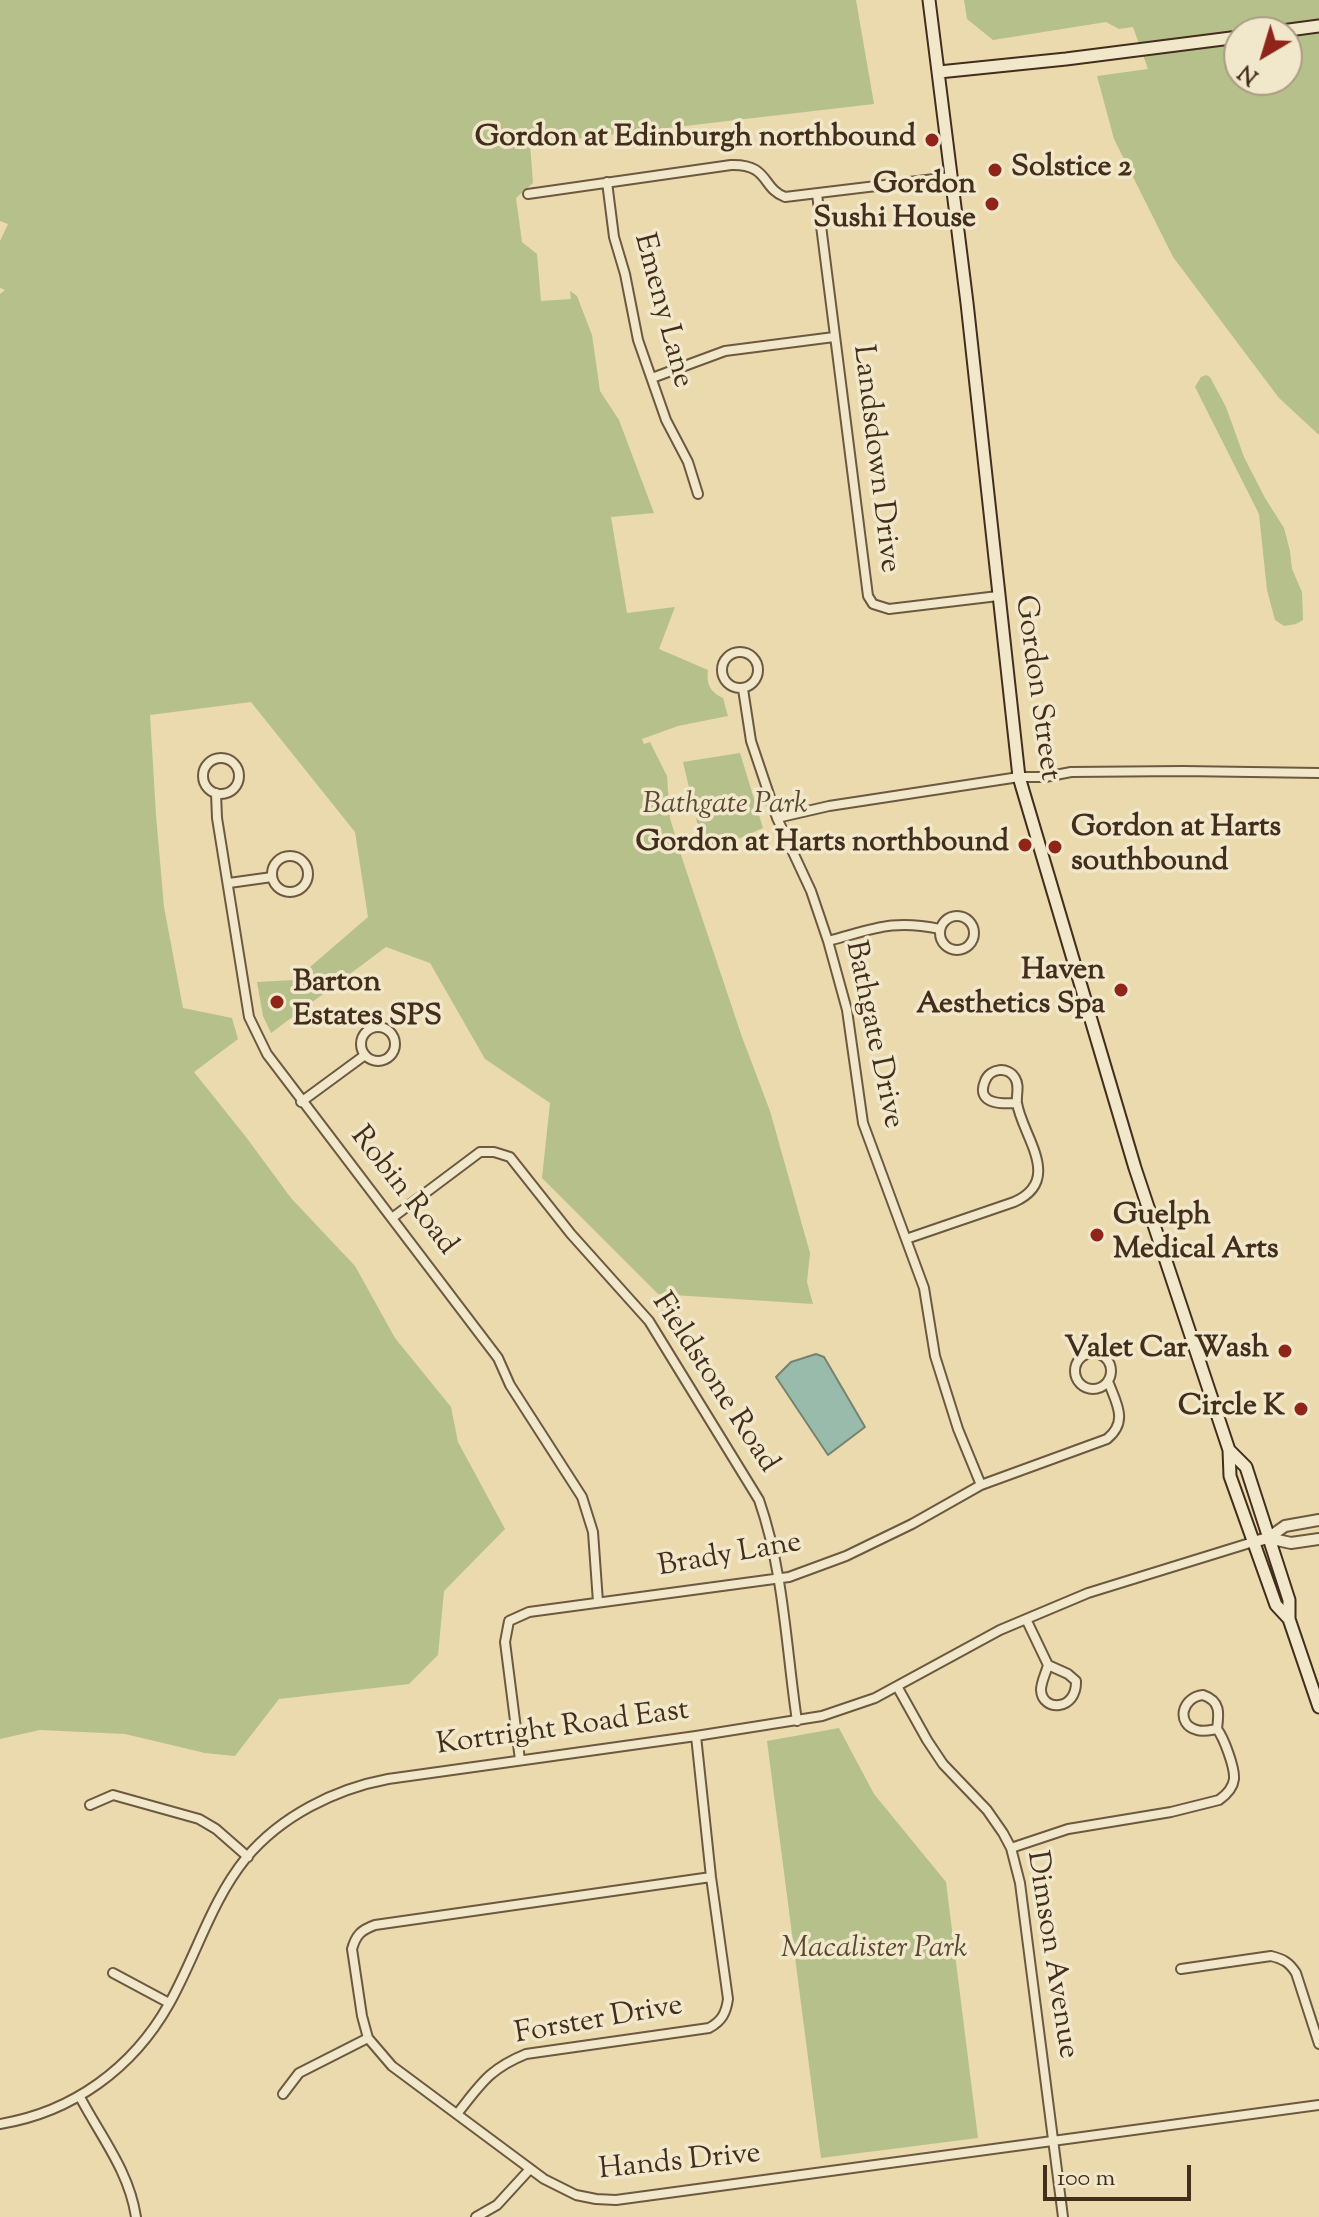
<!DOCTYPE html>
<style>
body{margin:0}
#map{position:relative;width:1319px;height:2217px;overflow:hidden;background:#eadaae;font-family:"Sorts Mill Goudy",serif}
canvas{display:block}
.north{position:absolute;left:1223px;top:16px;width:80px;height:80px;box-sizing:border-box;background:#f1e7ca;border:2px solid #ab9d84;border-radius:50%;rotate:218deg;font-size:22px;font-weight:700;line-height:32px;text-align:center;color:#432d1c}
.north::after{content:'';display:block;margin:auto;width:28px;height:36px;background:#8f2418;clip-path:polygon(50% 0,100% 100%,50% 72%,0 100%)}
.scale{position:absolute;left:1043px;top:2165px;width:148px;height:36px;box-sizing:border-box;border:4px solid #432d1c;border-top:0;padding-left:10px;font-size:24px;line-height:28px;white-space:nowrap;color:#432d1c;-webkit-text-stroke:6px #f1e7ca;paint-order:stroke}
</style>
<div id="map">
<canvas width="1319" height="2217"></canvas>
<div class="north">N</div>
<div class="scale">100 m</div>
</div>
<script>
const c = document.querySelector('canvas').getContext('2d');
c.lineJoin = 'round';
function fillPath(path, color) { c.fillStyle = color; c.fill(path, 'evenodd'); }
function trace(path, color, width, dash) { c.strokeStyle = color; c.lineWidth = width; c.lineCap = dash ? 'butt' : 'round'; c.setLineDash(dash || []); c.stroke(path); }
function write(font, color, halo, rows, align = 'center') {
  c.font = font + ' "Sorts Mill Goudy",serif'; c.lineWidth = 7; c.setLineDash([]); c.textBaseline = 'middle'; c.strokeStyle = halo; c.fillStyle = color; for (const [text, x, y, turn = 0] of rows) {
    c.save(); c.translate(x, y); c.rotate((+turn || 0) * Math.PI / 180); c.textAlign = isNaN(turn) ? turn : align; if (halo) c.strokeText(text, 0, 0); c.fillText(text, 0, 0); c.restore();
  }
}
fillPath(new Path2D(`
 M0 0H856L874 104 530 144 533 183 516 198 522 242 537 254 541 301 571 299 570 291 577 296 592 335 600 391 619 420 654 513 611 517 627 613 675 607 659 649 708 670C706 684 710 692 723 698L728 716 678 726 642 739 644 744 650 742 667 776 670 818 679 849 742 1037 770 1111 810 1253 807 1282 813 1304 658 1294 542 1178 550 1103 485 1059 430 963 386 947 271 1033 263 1016 257 982 295 980 368 917 355 832 251 702 150 715 156 815 164 907 183 1008 232 1018 238 1039 194 1072 246 1137 291 1198 355 1266 395 1338 451 1407 458 1442 505 1529 444 1591 438 1655 409 1684 279 1699 235 1756 205 1753 125 1734 40 1730 0 1739V294L5 290 0 288V241L8 224 0 221Z
 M964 0H1319V435L1279 398 1173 257 1114 139 1097 76 1148 69 1133 27 1119 29 1106 22 993 40 967 19ZM1239 32H1287V80H1239Z
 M1206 375 1210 377 1226 407 1244 457 1265 498 1284 528 1290 551 1292 569 1302 592 1303 620 1296 624 1284 626 1275 620 1267 590 1259 514 1195 387 1201 377Z
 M740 753 763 828 709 852 697 822 683 762Z
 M839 1728 874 1794 946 1882 978 2138 821 2158 767 1741Z`), '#b6c08b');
const water = new Path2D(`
 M816 1354 824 1357 865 1427 828 1455 776 1377 791 1362Z`);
fillPath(water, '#98bbab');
trace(water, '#768272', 2);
const minor = new Path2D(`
 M607 182 614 237 625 274 638 340 666 420 688 462 698 494
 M528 194 731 165C770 164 761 188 785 197L951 177
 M817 194 868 596 873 604 889 609 998 596
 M652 378 725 351 834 337
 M722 670a18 18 0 1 1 36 0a18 18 0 1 1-36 0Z
 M743 689 751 741 777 818 811 891 828 941 847 1010 863 1123 924 1288 935 1356 958 1429 981 1485
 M203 776a18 18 0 1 1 36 0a18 18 0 1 1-36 0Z
 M216 793 217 818 249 1017 267 1054 498 1358 510 1385 582 1497 593 1532 598 1602
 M777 818 829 806 1019 777H1045L1071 772 1183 771 1319 773
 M272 874a18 18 0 1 1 36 0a18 18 0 1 1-36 0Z
 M229 883 272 877
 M940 933a17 17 0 1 1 34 0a17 17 0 1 1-34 0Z
 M828 941C874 929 892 919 940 929
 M361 1044a17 17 0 1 1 34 0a17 17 0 1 1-34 0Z
 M301 1102 365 1055
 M392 1218 480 1152H494L510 1157 571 1234 649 1321 759 1500C784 1572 786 1647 797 1721
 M906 1239 1014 1202C1064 1180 1022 1136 1017 1103 1016 1094 1020 1086 1015 1078 1008 1066 990 1068 985 1081 975 1105 1003 1104 1017 1103
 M1075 1371a18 18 0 1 1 36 0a18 18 0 1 1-36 0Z
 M1026 1619 1048 1665C1046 1673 1041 1682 1041 1690 1042 1712 1077 1711 1076 1681L1068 1674 1048 1665
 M898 1688 927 1740 943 1764 987 1810 1003 1833 1011 1848 1020 1883 1063 2217
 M1203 1695C1221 1701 1219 1714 1217 1729 1211 1730 1203 1732 1197 1730 1175 1724 1182 1697 1203 1695Z
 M520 1760 505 1642 509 1621 529 1612 789 1577 846 1556 912 1524 981 1485 1107 1439C1129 1421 1116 1403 1108 1381
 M90 1805 113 1795 199 1819 216 1829 248 1857
 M1011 1848 1068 1829 1171 1812 1219 1800C1226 1795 1233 1788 1234 1779 1235 1768 1224 1738 1217 1729
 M711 1877 375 1925C361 1930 356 1935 352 1949L362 2016 368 2038 392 2066 544 2179 576 2195 596 2199 616 2200 1319 2105
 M1181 1969 1271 1956C1283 1959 1289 1962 1296 1973L1319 2044
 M113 1973 169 2003
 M283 2094 299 2073 368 2038
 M80 2097C101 2137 129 2171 136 2217
 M457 2114C481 2084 489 2069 526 2054L709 2028C722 2021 726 2013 728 1999L711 1877 696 1736
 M0 2124C73 2112 133 2068 169 2004 196 1956 211 1901 246 1858 281 1816 335 1789 388 1779L696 1736 822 1716 875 1698 1000 1630 1088 1593 1253 1542
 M476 2217 497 2205 530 2169`);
const tertiary = new Path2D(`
 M1268 1538 1291 1543 1319 1539
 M1253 1542 1268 1538 1285 1526 1319 1520`);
const secondary = new Path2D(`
 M929 0 967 303 1019 777 1135 1168 1229 1450 1230 1476 1276 1605 1289 1619
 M1274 32 1319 26
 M939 72 1066 59 1239 37
 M1229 1450 1246 1467 1289 1600V1619L1319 1707`);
trace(minor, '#6d5840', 12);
trace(tertiary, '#6d5840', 14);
trace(secondary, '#432d1c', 15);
trace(minor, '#f1e7ca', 8);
trace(tertiary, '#f1e7ca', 10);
trace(secondary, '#f1e7ca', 11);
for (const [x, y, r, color] of [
 [932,140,8,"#8f2418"],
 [995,170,8,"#8f2418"],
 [992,204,8,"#8f2418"],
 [1025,845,8,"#8f2418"],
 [1055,847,8,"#8f2418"],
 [1121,990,8,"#8f2418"],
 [277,1002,8,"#8f2418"],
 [1097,1235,8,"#8f2418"],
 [1285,1351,8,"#8f2418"],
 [1301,1409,8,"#8f2418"]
]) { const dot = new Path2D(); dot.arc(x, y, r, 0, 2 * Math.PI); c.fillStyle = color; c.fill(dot); trace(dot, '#f1e7ca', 3); }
write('bold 30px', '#432d1c', '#f1e7ca', [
 ["Gordon at Edinburgh northbound",916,140],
 ["Solstice 2",1011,170,"left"],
 ["Gordon",976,187],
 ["Sushi House",976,221],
 ["Gordon at Harts",1071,830,"left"],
 ["southbound",1071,864,"left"],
 ["Gordon at Harts northbound",1009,845],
 ["Haven",1105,973],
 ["Aesthetics Spa",1105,1007],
 ["Barton",293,985,"left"],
 ["Estates SPS",293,1019,"left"],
 ["Guelph",1113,1218,"left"],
 ["Medical Arts",1113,1252,"left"],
 ["Valet Car Wash",1269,1351],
 ["Circle K",1285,1409]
], 'right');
write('30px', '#432d1c', '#f1e7ca', [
 ["Emeny Lane",661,311,75],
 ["Landsdown Drive",874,459,83],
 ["Gordon Street",1035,688,82],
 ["Bathgate Drive",872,1035,78],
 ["Robin Road",402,1192,52],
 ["Fieldstone Road",713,1384,57],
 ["Brady Lane",730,1557,-10],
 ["Kortright Road East",563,1730,-8],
 ["Dimson Avenue",1050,1955,81],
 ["Forster Drive",599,2022,-10],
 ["Hands Drive",680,2164,-6]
]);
write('italic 30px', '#5a4a32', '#f1e7ca', [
 ["Bathgate Park",725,807],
 ["Macalister Park",874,1951]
]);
</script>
